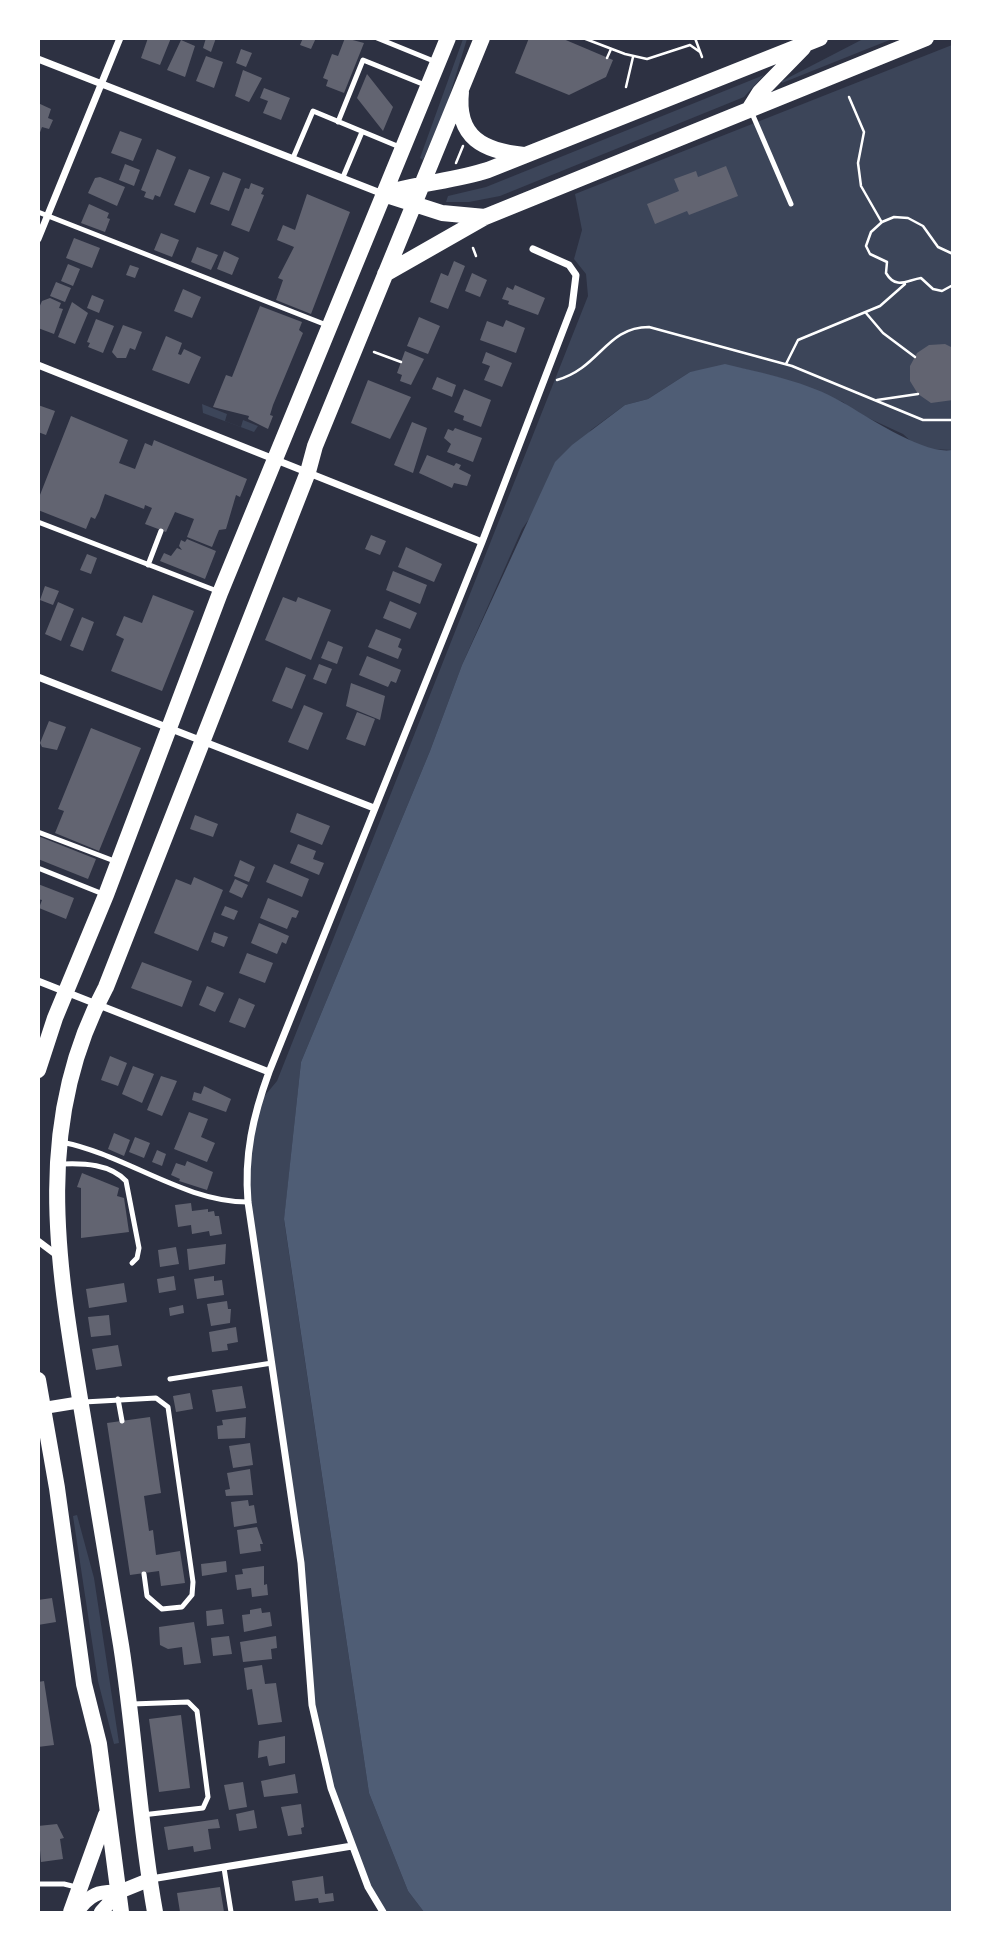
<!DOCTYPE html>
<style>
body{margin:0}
#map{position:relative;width:991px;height:1951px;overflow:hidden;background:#2d3142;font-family:Poppins,sans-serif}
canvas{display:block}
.frame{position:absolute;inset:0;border:40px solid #fff;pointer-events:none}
</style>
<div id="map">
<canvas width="991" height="1951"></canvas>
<div class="frame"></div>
</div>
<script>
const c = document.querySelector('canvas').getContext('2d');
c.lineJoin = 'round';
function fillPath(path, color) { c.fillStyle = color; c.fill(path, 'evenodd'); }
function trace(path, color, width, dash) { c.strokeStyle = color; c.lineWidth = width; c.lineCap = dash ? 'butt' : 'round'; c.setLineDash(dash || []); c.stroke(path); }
fillPath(new Path2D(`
 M865 38 892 39 782 83V81Z
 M463 39H467L447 104 423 160 420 158Z
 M952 45V450L928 449 913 443 903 434 853 411 843 402 780 378 740 368 690 372 648 399 625 405 591 430 522 529 462 665 430 751 301 1062 284 1220 369 1793 408 1891 424 1912H383L368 1887 331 1788 312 1705 301 1563 247 1186 257 1105 277 1081 588 296 586 274 574 259 582 230 575 194Z
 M764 75 744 97 500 196 469 202H446L448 196 486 187Z
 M202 404 227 414 225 421 241 427 243 420 258 426 254 432 203 413Z
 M77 1515 94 1578 119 1743 114 1744 98 1681 73 1516Z`), '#3c4559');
fillPath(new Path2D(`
 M725 364C763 373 808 382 842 402 868 417 924 455 952 450V1912H424L408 1891 369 1793 284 1219 301 1062 430 751 462 665 555 462 572 445 625 405 648 399 690 372Z`), '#4f5d75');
fillPath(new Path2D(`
 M148 38H171L160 65 141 58Z
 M206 38H216L211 52 203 48Z
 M303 38H316L311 49 300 45Z
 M345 38 364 43 344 93 326 86 328 80 323 78 332 54 338 56Z
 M529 38H561L613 60 606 77 569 95 515 73Z
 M181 40 195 46 185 77 167 70Z
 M241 49 252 53 246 67 236 63Z
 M206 56 223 62 214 88 196 81Z
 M243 70 262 78 249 102 235 96Z
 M367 74 393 107 383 131 357 98Z
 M264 88 290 98 281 120 263 113 268 101 260 98Z
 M38 103 51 109 48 118 53 120 49 129 42 127 39 135Z
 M120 131 142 139 133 161 111 153Z
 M157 149 176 157 160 197 155 195 153 200 144 197 146 192 141 190Z
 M125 164 140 170 134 186 119 180Z
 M726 166 738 196 689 215 687 211 655 224 647 204 679 191 674 179 696 171 698 177Z
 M189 169 210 177 195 213 174 205Z
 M223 172 241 179 229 211 210 204Z
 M100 177 125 187 117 206 88 193 95 178Z
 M251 183 264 188 261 194 264 195 249 232 231 225 245 188 249 189Z
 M307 194 350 212 311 314 276 300 283 280 278 278 294 247 277 240 283 225 295 230Z
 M89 204 109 213 107 218 110 219 105 232 81 223Z
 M161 233 179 240 172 257 154 250Z
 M74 238 100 248 92 268 66 258Z
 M197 247 218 255 211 270 191 262Z
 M224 251 239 258 232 275 217 269Z
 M454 261 465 266 448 309 430 302 441 273 448 276Z
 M68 264 80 269 73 286 61 281Z
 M130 265 139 268 135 278 126 275Z
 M472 273 487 280 480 297 465 291Z
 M56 282 71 288 65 302 50 296Z
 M515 285 545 298 538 315 508 304 509 301 502 299 507 287 513 290Z
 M183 289 201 297 192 318 174 311Z
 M92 295 104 300 99 313 87 308Z
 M50 298 61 303 59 308 63 309 54 334 38 328V310L42 301Z
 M72 302 88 313 75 344 58 337Z
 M260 306 302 322 299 330 303 333 273 405 270 415 273 416 268 429 248 419 249 416 213 407 226 375 232 377Z
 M419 317 440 326 428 354 407 346Z
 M96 319 114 326 103 353 88 347 90 343 87 342Z
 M506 320 525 328 516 353 480 340 487 321 503 327Z
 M123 325 142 332 135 350 130 348 126 358H117L112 352Z
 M166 336 182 343 178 354 181 355 184 349 201 357 189 384 152 370Z
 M945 344 953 348V400L931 403 918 394 910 381V366L917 353 929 345Z
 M405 351 424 359 411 385 400 381 402 375 397 373Z
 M486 352 512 363 502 387 484 380 490 366 482 363Z
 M437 377 456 385 452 397 432 389Z
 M368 380 411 397 390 439 351 423Z
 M464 389 491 400 481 427 463 420 464 416 454 412Z
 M38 405 55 411 46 435 38 432Z
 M71 416 128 440 119 463 135 469 145 443 152 446 154 440 247 479 240 497 236 495 226 529 219 530 212 547 187 537 194 519 175 512 166 532 145 524 152 508 145 505 144 509 105 494 99 511 95 519 91 517 86 529 38 510V500Z
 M412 422 427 428 413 473 394 465Z
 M455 428 482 438 473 462 447 452 451 444 444 438 448 429 453 431Z
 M427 455 454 466 456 463 461 465 459 469 471 475 467 486 454 483 452 488 419 473Z
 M371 535 386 541 380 555 365 549Z
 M187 539 216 551 205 579 160 561 164 553 171 556 177 548 182 550 179 546 181 540 185 542Z
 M406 547 442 564 434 582 398 567Z
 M87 554 97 558 91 574 80 570Z
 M393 571 427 585 420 604 386 590Z
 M45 586 59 591 53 605 40 600Z
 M153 595 194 611 162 691 111 671 124 639 116 635 124 616 142 623Z
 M283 597 296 602 298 597 331 610 311 660 265 640Z
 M390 601 417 613 410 629 383 618Z
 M58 602 74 609 61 641 45 634Z
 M82 617 94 622 83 651 70 646Z
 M376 629 401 639 398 647 402 649 398 659 368 647Z
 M328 641 343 647 337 664 321 658Z
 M367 656 401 670 396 683 391 681 388 687 359 675Z
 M319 664 332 669 326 684 313 679Z
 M286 667 306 675 292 709 272 701Z
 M351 683 385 696 380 720 346 706Z
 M304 705 323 713 308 750 288 742Z
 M357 712 375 719 365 746 346 739Z
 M49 721 66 727 57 750 42 747 40 743Z
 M91 728 141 748 99 851 55 833 64 811 58 809Z
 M297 813 330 826 322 845 290 832Z
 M195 815 218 824 213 837 190 829Z
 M38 836 96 859 88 879 38 859Z
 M298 844 316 851 313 859 324 863 319 875 290 863Z
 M240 860 255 867 249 882 234 876Z
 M274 864 309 879 302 897 266 882Z
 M194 877 223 890 198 951 154 933 176 879 191 885Z
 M235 879 248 885 242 898 229 892Z
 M38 884 74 898 66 919 39 908 42 900 38 899Z
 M268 898 299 911 296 918 292 917 287 929 260 918Z
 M225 906 238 911 234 920 221 915Z
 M259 923 289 936 286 944 282 942 277 954 251 943Z
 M214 932 228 937 224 947 211 942Z
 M247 953 273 963 265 983 239 973Z
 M142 962 192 981 182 1007 131 988Z
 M207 986 224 993 215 1012 199 1005Z
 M239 998 255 1005 245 1028 229 1022Z
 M110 1056 127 1063 118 1086 101 1080Z
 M133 1066 154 1074 142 1103 122 1094Z
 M161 1076 177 1081 162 1116 147 1110Z
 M204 1086 231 1099 226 1112 192 1100 194 1092 201 1094Z
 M189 1112 208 1119 201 1137 215 1143 207 1162 174 1149Z
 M114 1133 130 1140 124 1156 108 1149Z
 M135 1137 150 1143 144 1158 129 1152Z
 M157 1150 166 1154 162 1166 152 1162Z
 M187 1161 213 1172 207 1190 179 1181 180 1179 171 1175 176 1163 185 1166Z
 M82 1173 119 1188 117 1196 124 1198 129 1232 81 1238V1188L77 1187Z
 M191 1203 192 1211 208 1209V1212L214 1211 215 1216H219L222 1234 210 1236 209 1231 192 1234 191 1225 178 1227 175 1205Z
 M226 1244 225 1264 189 1270 187 1249Z
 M176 1247 179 1264 160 1267 158 1250Z
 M174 1276 176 1290 159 1293 157 1279Z
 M214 1276V1281L222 1280 224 1295 197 1299 194 1279Z
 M124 1283 127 1302 89 1308 86 1289Z
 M227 1301 228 1309H231L230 1323 211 1326 207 1304Z
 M183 1305 184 1313 170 1316 169 1308Z
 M109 1315 111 1335 91 1337 88 1317Z
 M236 1327 238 1342 227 1344 228 1350 212 1352 209 1332Z
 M118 1345 122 1366 96 1370 92 1349Z
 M242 1386 246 1408 216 1412 212 1390Z
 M190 1393 193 1409 176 1412 173 1396Z
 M150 1417 161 1493 144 1496 149 1531 153 1530 156 1555 180 1551 185 1583 161 1586 159 1571 130 1575 107 1423Z
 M246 1417 245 1438 218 1439 217 1426 223 1425 222 1420Z
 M250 1443 253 1465 233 1468 229 1446Z
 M250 1469 253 1495 226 1496 225 1490 230 1489 227 1473Z
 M248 1500 249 1506 254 1505 257 1523 234 1527 231 1502Z
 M257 1527 263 1544H260L261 1551 240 1554 237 1530Z
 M226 1561 227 1572 202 1576 201 1564Z
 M264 1566V1585L267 1584 268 1595 252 1597 251 1588 237 1590 235 1575 243 1574 242 1569Z
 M52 1598 56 1622 38 1625V1600Z
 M261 1608 262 1613 270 1612 272 1626 244 1632 242 1615 250 1614V1610Z
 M222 1609 224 1624 207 1626 206 1611Z
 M194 1622 201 1663 184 1665 182 1647 168 1649 160 1645 159 1627Z
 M229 1636 232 1654 213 1656 211 1638Z
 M276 1636 277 1648 271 1649 272 1659 243 1662 240 1642Z
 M262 1665 265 1684 276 1683 282 1722 258 1725 252 1689 247 1690 244 1668Z
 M44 1681 54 1745 38 1747V1682Z
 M181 1715 190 1788 159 1792 149 1719Z
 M285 1736V1763L269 1766 267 1756 258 1758 259 1741Z
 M295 1774 298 1793 264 1797 261 1781Z
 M243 1782 247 1807 229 1810 224 1785Z
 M301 1804 304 1827 301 1828 302 1834 288 1836 281 1807Z
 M254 1810 257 1828 239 1831 236 1814Z
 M218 1819 220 1828 208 1829 211 1849 194 1852 193 1846 168 1850 164 1827Z
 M57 1824 64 1838 60 1839 63 1859 41 1862 38 1826Z
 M323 1876 325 1894 333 1893 334 1901 319 1903 318 1898 295 1901 292 1881Z
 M220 1887 224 1912H180L177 1893Z`), '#626471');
trace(new Path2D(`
 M583 38 625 54 647 59 690 45 700 52
 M695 38 702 57
 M607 58 611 49
 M626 87 633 57
 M849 97 864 132 858 163 861 186 881 221
 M456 163 463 146
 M473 248 476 256
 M953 254 938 247 923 226 908 218 894 217 882 222 871 232 866 246 870 254 887 262 886 273C896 290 907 280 921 278L933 289 942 291 953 285
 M866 313 883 333 915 357
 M374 352 401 362
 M786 364 798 340 880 306 905 284
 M557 380C600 368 606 327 649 327L792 366 923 420H953
 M877 400 918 394`), '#fff', 2.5);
trace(new Path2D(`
 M377 38 436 62
 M751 111 791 204
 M338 122 363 60 425 85
 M293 158 313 111 402 148
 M343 177 362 132
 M38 212 329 326
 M38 522 217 591
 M148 565 161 531
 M38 832 117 862
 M38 868 103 894
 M61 1142C125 1154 183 1202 248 1202
 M62 1164C84 1163 110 1164 126 1181L139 1248 137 1258 132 1263
 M170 1379 272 1363
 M118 1399 122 1421
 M84 1402 156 1398 168 1407 193 1582 192 1595 182 1607 162 1609 147 1596 144 1574
 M132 1704 188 1702 197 1711 208 1797 203 1808 142 1815
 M224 1868 231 1912
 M38 1884H64L76 1887`), '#fff', 5);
trace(new Path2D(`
 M38 59 383 194
 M38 239 120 38
 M38 365 482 542
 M38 677 374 808
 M38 981 269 1072
 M38 1241 58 1256
 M151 1879 352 1846
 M383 1912 368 1887 331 1788 312 1705 301 1563 248 1202C244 1155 253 1116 269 1072L482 542 572 307 576 275 569 265 533 249`), '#fff', 7);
trace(new Path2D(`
 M38 1409 81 1402`), '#fff', 12);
trace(new Path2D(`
 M77 1912C90 1894 98 1891 119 1892
 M101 1912 119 1892 151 1879`), '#fff', 14);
trace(new Path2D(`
 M461 92C456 138 484 151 524 155
 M750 108 760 92 803 48
 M383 194C419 183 453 181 488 170L820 38
 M383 194 442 213 485 217
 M385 274 485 217 926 38
 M38 1070 55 1018 106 895 220 593 448 38
 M38 1380 57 1488 84 1684 99 1744 121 1912
 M71 1912 106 1815
 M155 1912C139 1824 135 1734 121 1645 108 1565 95 1485 81 1405 57 1261 33 1121 106 987L308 472 315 446 482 38`), '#fff', 16);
</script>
